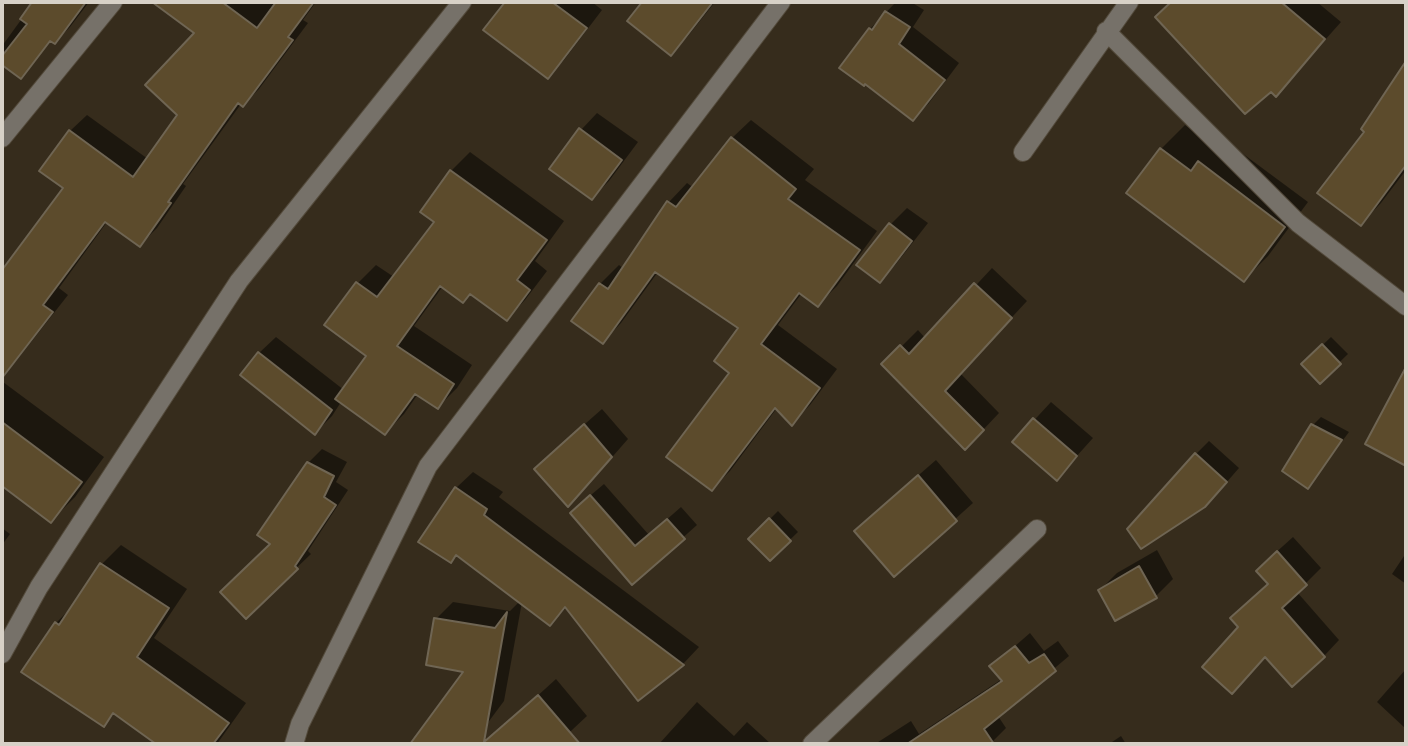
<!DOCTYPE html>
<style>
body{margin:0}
#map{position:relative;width:1408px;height:746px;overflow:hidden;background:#362c1c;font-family:"Public Sans",sans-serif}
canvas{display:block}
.frame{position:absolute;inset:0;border:4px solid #d7d1c7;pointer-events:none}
</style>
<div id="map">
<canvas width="1408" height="746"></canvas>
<div class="frame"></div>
</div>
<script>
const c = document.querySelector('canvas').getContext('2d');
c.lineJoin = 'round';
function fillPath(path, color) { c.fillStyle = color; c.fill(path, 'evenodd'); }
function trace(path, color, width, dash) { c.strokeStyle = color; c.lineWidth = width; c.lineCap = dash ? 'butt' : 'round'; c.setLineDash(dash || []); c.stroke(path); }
fillPath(new Path2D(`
 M34 2H89L70 27 55 42 52 40 20 77 2 63V46Z
 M155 2H316L303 20 308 23 259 89 243 105 241 104 183 184 186 186 157 228 140 245 107 222 59 288 68 295 17 360 2 375V271L66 188 70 131 87 115 148 159 179 115 196 33Z
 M507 2H592L602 10 564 60 547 77 486 30Z
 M645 2H715L688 36 671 53 630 21Z
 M896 2H911L924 10 913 27 959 63 929 103 913 119 865 82 870 29Z
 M1173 2H1317L1341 22 1276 95 1158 17Z
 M1406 65V170L1381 203 1361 224 1366 131 1363 129Z
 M597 113 638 142 609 181 592 198 581 130Z
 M751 120 814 169 805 180 877 231 837 286 818 305 802 293 778 325 837 369 810 405 792 423 777 408 730 471 712 489 741 328 658 272 621 323 603 342 573 320 600 284 619 265 624 269 669 202 687 183 694 188 732 138Z
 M1185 125 1215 147 1223 139 1308 202 1268 256 1244 280 1128 193 1161 149Z
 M470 152 564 221 535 261 547 271 525 300 507 319 471 292 443 286 414 326 472 365 457 388 438 407 418 394 404 414 385 433 341 402 332 416 315 433 259 353 276 337 344 390 369 356 358 283 376 265 394 277 436 221 422 211 451 171Z
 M907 208 928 223 896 264 880 281 890 225Z
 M992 268 1027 301 960 373 999 413 966 448 884 364 918 330 926 339Z
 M1331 337 1348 354 1320 381 1303 364Z
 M3 382 104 457 75 497 51 521 2 484Z
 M1051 402 1093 438 1057 478 1014 442Z
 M602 409 628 439 585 488 553 452Z
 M1321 417 1349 432 1308 487 1313 425Z
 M1209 441 1239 468 1219 491 1196 454Z
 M322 449 347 462 336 482 348 490 308 551 311 554 246 616 273 544 308 463Z
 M936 460 973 503 894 574 874 514Z
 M473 472 503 492 499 497 699 647 683 664 638 699 567 607 550 624 522 602 504 701 472 744H412L466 671 436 619 453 602 510 611 520 601 458 554 451 561 456 488Z
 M604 484 649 535 681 507 697 525 632 583 585 500Z
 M778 511 798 532 770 559 750 539Z
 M2 528 10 534 2 545Z
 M1293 537 1321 568 1297 592 1339 640 1324 656 1240 627 1269 583 1273 555Z
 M121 545 187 589 154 638 246 703 217 744H159L115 713 103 725 23 672 56 623 76 603 102 564Z
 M1157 550 1173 579 1156 596 1100 590 1117 573Z
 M1406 553V584L1392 574Z
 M1030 633 1044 651 1058 641 1069 656 998 716 1006 728 992 742 988 744H875L911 721 919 734 1002 679 992 666Z
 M1406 669V729L1377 702Z
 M556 679 587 716 557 744H494L490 739Z
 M697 702 734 736 747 722 771 744H659Z
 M1121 736 1126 744H1109Z`), '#0007');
const building = new Path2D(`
 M32 2H86L55 44 50 41 21 79 2 65V56L27 24 20 19Z
 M152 2H222L257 28 276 2H314L288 37 293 40 243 107 238 103 168 202 171 203 140 247 105 222 43 305 53 312 2 378V270L63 188 39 171 69 130 133 177 177 115 145 85 194 33Z
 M505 2H552L587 28 548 79 483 30Z
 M642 2H713L671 56 627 21Z
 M1171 2H1281L1325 39 1276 97 1271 92 1245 114 1155 17Z
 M885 11 910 27 899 44 945 80 913 121 865 84 864 86 839 68 869 28 872 30Z
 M1406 61V165L1361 226 1317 193 1364 132 1361 129Z
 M579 128 622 160 592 200 549 169Z
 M731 137 796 189 788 199 860 250 818 307 799 293 761 344 820 388 792 426 775 408 712 491 666 457 729 373 714 361 738 328 655 272 603 344 571 321 599 283 608 289 667 201 676 207Z
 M1160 148 1191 171 1198 161 1285 227 1244 282 1126 193Z
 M450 170 547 240 517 280 530 290 507 321 470 294 463 303 440 286 397 346 454 384 438 409 415 394 385 435 335 399 366 356 324 325 356 282 377 297 434 222 420 212Z
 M889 223 912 241 880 283 856 265Z
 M974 283 1012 318 945 391 984 430 965 450 881 364 900 345 909 354Z
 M1322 344 1341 364 1320 384 1301 364Z
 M258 352 332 410 315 435 240 375Z
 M1406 367V466L1365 444Z
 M1033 418 1077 456 1057 481 1012 442Z
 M2 422 82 482 51 523 2 486Z
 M584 424 612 457 568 507 534 469Z
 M1311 424 1342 440 1308 489 1282 471Z
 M1195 453 1227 482 1205 507 1141 549 1127 529Z
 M307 462 334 476 324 497 336 505 295 566 298 569 246 619 220 592 270 544 257 535Z
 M918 475 957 521 894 577 854 531Z
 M455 487 487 509 484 515 684 665 638 701 565 607 550 626 456 555 451 563 418 542Z
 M590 495 635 546 667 519 685 539 632 585 570 513Z
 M769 518 791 541 770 561 748 539Z
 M1277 551 1307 585 1282 608 1325 657 1292 687 1265 657 1232 694 1202 667 1238 627 1230 618 1268 584 1256 571Z
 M100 563 169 608 137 657 229 723 213 744H156L113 713 104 727 21 672 55 622 59 625Z
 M1139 566 1157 598 1115 621 1098 590Z
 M507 612 484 742 538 695 580 744H410L463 672 426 665 434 618 495 628Z
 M1015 646 1029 663 1044 654 1056 671 984 729 994 744H907L1002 681 989 666Z`);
fillPath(building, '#5c4b2c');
trace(building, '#6f6553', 2);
const minor = new Path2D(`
 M1106 31 1298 223 1406 306
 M2 138 113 2
 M1023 152 1129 2
 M2 654 39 587 239 281 462 2
 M294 744 300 724 428 466 781 2
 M812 744 1037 529`);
trace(minor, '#534a3b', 20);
trace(minor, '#767169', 18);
</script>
